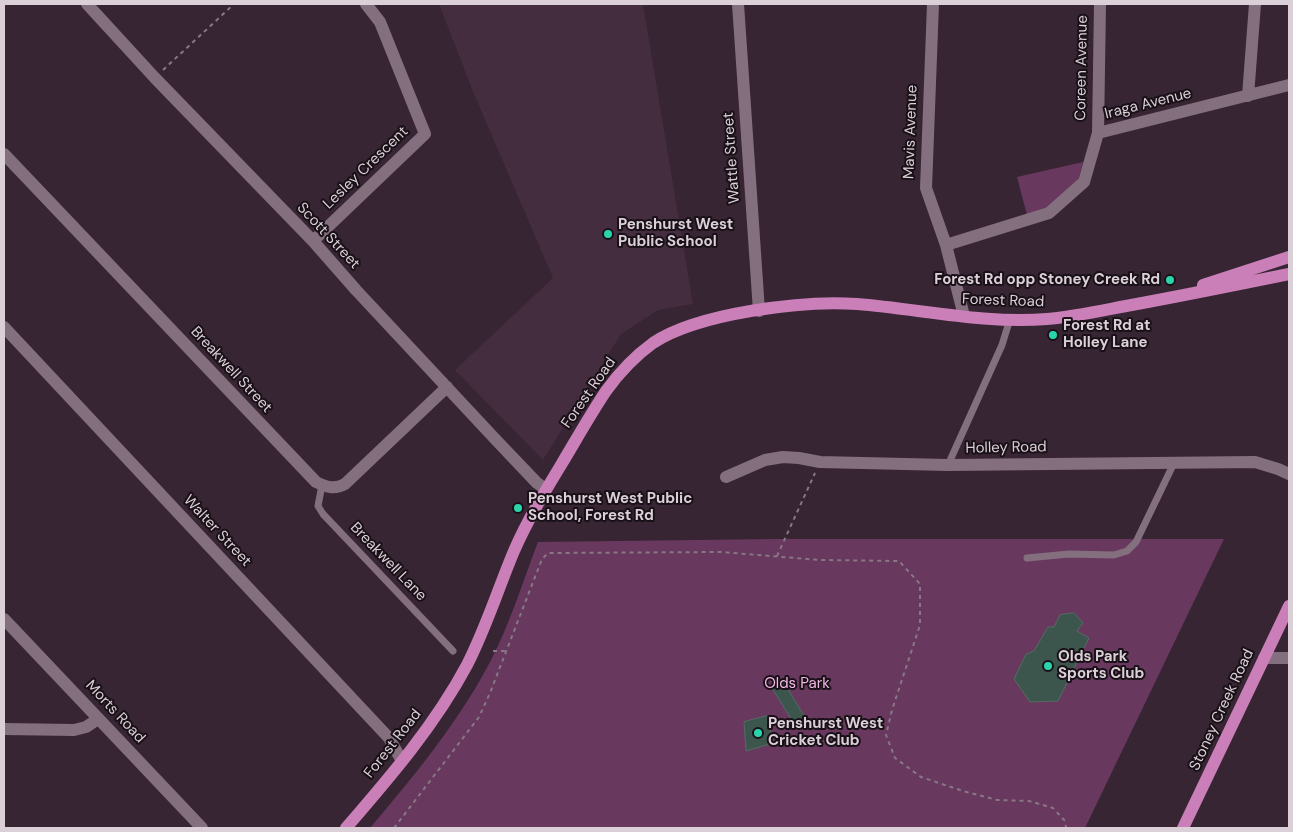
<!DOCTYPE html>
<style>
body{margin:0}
#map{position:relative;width:1293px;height:832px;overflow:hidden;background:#372533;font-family:"DM Sans",sans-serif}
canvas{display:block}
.frame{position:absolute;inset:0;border:5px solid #dbcfd8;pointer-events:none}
</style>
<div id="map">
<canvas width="1293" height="832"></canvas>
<div class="frame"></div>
</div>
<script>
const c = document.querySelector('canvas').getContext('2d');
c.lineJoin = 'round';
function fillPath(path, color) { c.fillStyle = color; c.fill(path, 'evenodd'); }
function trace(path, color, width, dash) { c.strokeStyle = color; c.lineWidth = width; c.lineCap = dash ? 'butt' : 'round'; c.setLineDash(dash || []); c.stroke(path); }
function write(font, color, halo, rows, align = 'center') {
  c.font = font + ' "DM Sans",sans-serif'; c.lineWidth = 4; c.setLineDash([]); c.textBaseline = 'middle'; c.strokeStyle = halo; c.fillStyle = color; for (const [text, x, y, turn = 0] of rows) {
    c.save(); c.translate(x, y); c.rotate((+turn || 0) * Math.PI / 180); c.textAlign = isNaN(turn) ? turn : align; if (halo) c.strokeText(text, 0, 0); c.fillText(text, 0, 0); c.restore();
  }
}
fillPath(new Path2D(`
 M439 4H643L693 304 658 310 621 334 543 460 455 370 553 278 474 94Z`), '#442d3f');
fillPath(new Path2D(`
 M1083 162 1078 181 1048 208 1027 215 1017 177Z
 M774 539H1224L1085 828H370C414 776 458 723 490 662 510 624 523 581 538 542Z`), '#68385e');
const building = new Path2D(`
 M1074 613 1083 623 1077 631 1089 638 1058 701 1030 702 1014 679 1026 654 1034 651 1048 627H1054L1060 615Z
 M783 681 809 724 798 730 772 688Z
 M767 716 773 743 746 751 744 722Z`);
fillPath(building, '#3c564d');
trace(building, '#526d63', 1);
trace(new Path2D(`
 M163 70 234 4
 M777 556 815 473
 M493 651H506
 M394 828 479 717 490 693 542 559 548 553 721 552 820 560 899 561 920 584V625L892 710 886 735 895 758 921 777 963 791 997 800 1029 801 1053 808 1065 821 1066 828`), '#877884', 2, [4, 4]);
trace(new Path2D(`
 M948 465 1002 345 1010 319
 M322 485 318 506 323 514 453 651
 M1027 558 1069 554 1114 555 1127 551 1136 542 1174 463`), '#846f7e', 7);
trace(new Path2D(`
 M87 4 155 78 313 241 356 290 497 441 537 483 546 489
 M738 4 759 311
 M933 4 926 188 946 245 964 316
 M1248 96 1255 4
 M1098 133 1100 4
 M4 154 316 482C326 487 334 490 345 484L447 387
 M313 241 425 134 380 22 366 4
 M946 245 1049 213 1084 182 1098 133 1289 85
 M4 327 389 738 402 761
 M726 477 765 460 783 457 799 458 820 462 948 465 1255 462 1278 469 1289 474
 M1264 658H1289
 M4 729 74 730 86 727 98 719`), '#846f7e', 12);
trace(new Path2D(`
 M4 619 202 828`), '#846f7e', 12);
trace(new Path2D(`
 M1203 285 1289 257
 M346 828C390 777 435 725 467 665 486 628 498 589 514 551 527 521 544 493 561 465 576 440 590 415 606 391 619 373 635 356 653 343 698 313 804 300 857 304 920 309 984 324 1047 319 1073 317 1100 311 1126 306 1181 296 1235 285 1289 274
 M1183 828 1289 606`), '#ca7fb9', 12);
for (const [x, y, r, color] of [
 [608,234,5,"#2ad5ac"],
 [1170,280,5,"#2ad5ac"],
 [1053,335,5,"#2ad5ac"],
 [518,508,5,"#2ad5ac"],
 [1048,666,5,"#2ad5ac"],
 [758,733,5,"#2ad5ac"]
]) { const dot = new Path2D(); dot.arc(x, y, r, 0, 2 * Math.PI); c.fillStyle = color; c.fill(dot); trace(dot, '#191117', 2); }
write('15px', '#dbcfd8', '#191117', [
 ["Coreen Avenue",1082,68,-89],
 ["Iraga Avenue",1148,104,-14],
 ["Mavis Avenue",911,132,-88],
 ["Wattle Street",732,158,-94],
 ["Lesley Crescent",366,168,-44],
 ["Scott Street",328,236,47],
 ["Forest Road",1003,301,2],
 ["Breakwell Street",231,370,47],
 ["Forest Road",589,393,-55],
 ["Holley Road",1006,448,-1],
 ["Walter Street",217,531,47],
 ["Breakwell Lane",388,562,46],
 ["Stoney Creek Road",1222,710,-65],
 ["Morts Road",115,712,47],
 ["Forest Road",393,744,-52]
]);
write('bold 15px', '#dbcfd8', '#191117', [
 ["Penshurst West",618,225],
 ["Public School",618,242],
 ["Forest Rd opp Stoney Creek Rd",1160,280,"right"],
 ["Forest Rd at",1063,326],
 ["Holley Lane",1063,343],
 ["Penshurst West Public",528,499],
 ["School, Forest Rd",528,516],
 ["Olds Park",1058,657],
 ["Sports Club",1058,674],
 ["Penshurst West",768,724],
 ["Cricket Club",768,741]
], 'left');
write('15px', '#f4b7e5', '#191117', [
 ["Olds Park",797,684]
]);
</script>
